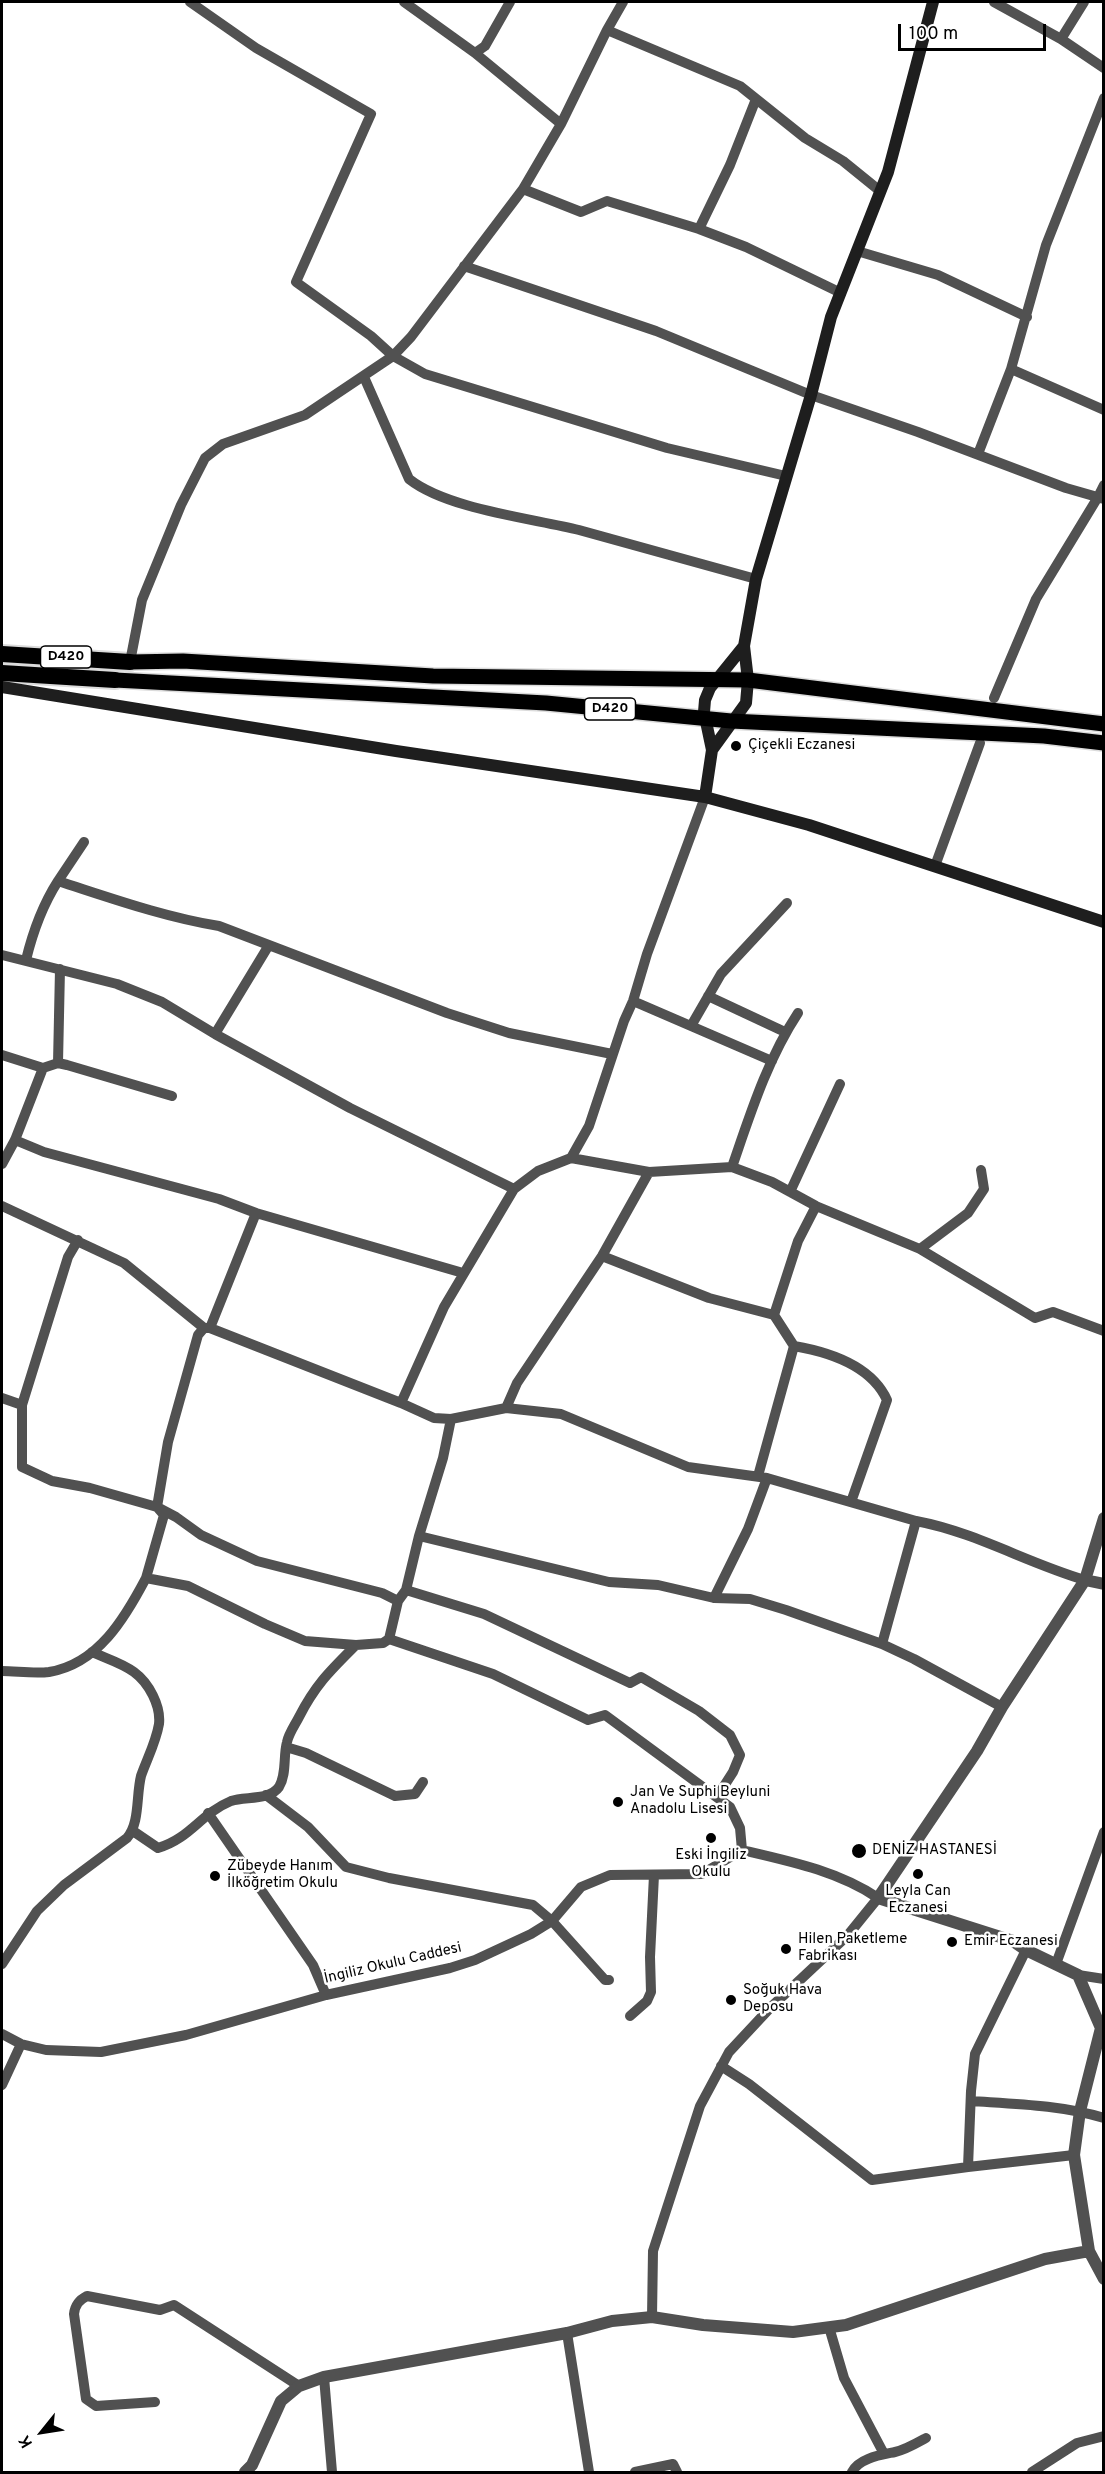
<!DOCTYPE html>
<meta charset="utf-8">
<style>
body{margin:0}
#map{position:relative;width:1105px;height:2474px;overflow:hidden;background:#fff;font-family:Overpass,sans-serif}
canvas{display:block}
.frame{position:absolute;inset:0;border:3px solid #000;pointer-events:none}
.north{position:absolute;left:12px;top:2402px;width:60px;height:60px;-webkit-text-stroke:4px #fff;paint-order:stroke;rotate:240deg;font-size:16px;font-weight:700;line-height:24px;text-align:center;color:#000}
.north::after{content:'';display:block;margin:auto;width:21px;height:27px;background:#000;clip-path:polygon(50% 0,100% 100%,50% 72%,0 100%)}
.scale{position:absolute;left:898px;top:24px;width:148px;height:27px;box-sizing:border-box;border:3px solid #000;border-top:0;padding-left:8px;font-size:18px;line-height:21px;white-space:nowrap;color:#000;-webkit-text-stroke:4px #fff;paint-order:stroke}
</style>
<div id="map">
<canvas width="1105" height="2474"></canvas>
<div class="frame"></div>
<div class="north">K</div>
<div class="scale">100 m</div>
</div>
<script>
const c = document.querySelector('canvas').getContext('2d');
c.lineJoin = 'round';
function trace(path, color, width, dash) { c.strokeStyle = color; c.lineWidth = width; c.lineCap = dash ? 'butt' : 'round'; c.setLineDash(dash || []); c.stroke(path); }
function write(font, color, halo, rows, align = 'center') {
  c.font = font + ' Overpass,sans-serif'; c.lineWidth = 5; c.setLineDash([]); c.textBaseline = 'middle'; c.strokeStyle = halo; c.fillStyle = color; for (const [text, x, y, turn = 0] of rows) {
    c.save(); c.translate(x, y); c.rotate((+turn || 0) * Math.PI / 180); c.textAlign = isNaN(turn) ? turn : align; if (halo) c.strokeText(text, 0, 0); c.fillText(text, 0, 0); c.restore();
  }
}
const primary = new Path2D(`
 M130 662 183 661 433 676 748 680 1104 724
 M115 680 546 703 731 721 1044 736 1104 743`);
const trunk = new Path2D(`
 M2 654 130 662
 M2 673 115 680`);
trace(primary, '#dbdbdb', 18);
trace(trunk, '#dbdbdb', 20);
trace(new Path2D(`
 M190 2 256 48 371 114 296 282 371 336 393 356 425 374 667 448 786 476
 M404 2 475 53 485 46 510 2
 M994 2 1061 39 1104 68
 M607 30 740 86 805 138 843 161 880 191
 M1061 39 1084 2
 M475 53 561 124
 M523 189 581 212 607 201 699 229 746 247 841 293
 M699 229 730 165 756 99
 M857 251 938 275 1027 317
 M464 266 656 331 811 395 918 432 1066 488 1104 499
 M1011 369 1104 410
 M364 377 409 479C447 509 530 518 579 530 638 546 697 563 756 579
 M978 454 1011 369 1046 245 1104 98
 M130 662 142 600 181 505 205 458 223 444 305 415 393 356 411 337 523 189 561 124 607 30 623 2
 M994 698 1036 599 1098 497 1104 485
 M935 866 980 743
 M58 881 84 842
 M2 955 117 984 162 1002 215 1034 350 1108 514 1189
 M26 960C33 931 42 906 58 881 111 898 164 917 219 926L447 1013 509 1033 612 1054
 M708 996 785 1032
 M633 1001 772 1061
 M691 1026 721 974 787 903
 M215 1034 269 945
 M2 1055 43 1068
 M58 1063 60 969
 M15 1140 44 1152 219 1199 256 1213 463 1273
 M571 1158 649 1172 732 1167 772 1182 816 1206 920 1249 1035 1318 1053 1312 1104 1331
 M2 1164 15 1140 43 1068 58 1063 67 1065 172 1096
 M732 1167C750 1115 767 1060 798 1013
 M790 1192 840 1084
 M2 1206 124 1263 204 1328H210L401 1403 434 1418 451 1419 506 1408 561 1414 688 1467 767 1478 916 1521C975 1532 1027 1563 1085 1580
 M816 1206 798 1241 774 1315 794 1346C829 1352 871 1365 887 1400L851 1502
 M78 1240 68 1257 22 1405V1467L52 1481 90 1488 157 1507 176 1517 201 1535 257 1561 382 1593 398 1601
 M920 1249 968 1213 984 1189 981 1170
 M602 1256 709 1298 774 1315
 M210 1328 256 1213
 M2 1398 22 1405
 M401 1403 444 1307 514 1189 538 1171 571 1158 589 1126 624 1021 633 1001 647 954 705 797
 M506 1408 517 1383 602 1256 649 1172
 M758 1476 794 1346
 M419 1536 609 1582 658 1585 714 1598 750 1599 786 1610 882 1644 914 1659 1002 1707
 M146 1578 164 1515 157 1507 168 1442 198 1335 204 1328
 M406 1590 484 1614 630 1683 641 1677 699 1711 730 1735 740 1755 733 1772 717 1797
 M714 1598 748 1529 767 1478
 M389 1639 493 1674 588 1720 605 1715 730 1807 740 1828 742 1850
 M882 1644 916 1521
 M2 1671C16 1671 34 1674 49 1672 98 1664 125 1618 146 1578L188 1586 265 1624 305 1641 356 1645 383 1643 389 1639 398 1601 406 1590 419 1536 443 1458 451 1419
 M286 1747 306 1753 395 1796 415 1794 423 1782
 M266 1795 308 1827 346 1867 389 1878 533 1905 552 1921 605 1980H609
 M208 1813 313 1965 326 1995
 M133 1831 158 1848C191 1838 200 1814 231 1801 245 1796 269 1801 279 1787 287 1774 283 1756 287 1742 289 1733 295 1725 299 1717 316 1684 330 1671 356 1645
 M2 1964 37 1911 64 1885 127 1838C140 1823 136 1796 141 1776 147 1759 156 1742 159 1724 161 1706 149 1683 134 1672 122 1663 105 1658 92 1652
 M1056 1964 1104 1832
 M1078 1975 1104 1979
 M630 2016 647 2001 651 1992 650 1957 654 1875
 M2 2034 21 2044 46 2050 101 2052 186 2035 326 1995 450 1968 475 1960 531 1934 552 1921 581 1887 610 1875 702 1874 742 1850C789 1861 838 1871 878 1898L848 1935 770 2008 729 2052 700 2106 653 2251 652 2317
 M721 2066 749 2084 872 2180 968 2167 1074 2155
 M2 2085 21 2044
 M971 2101C1016 2104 1061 2105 1104 2118
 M968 2167 971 2091 975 2054 1026 1950
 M829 2327 844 2378 883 2452
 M567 2333 589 2472
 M324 2377 332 2472
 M155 2402 96 2406 86 2399 74 2314C75 2305 79 2300 87 2296L160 2310 174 2305 299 2386
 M635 2472 673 2464 677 2472
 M852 2472C859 2458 881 2455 895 2452 905 2450 917 2443 926 2438
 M1032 2472 1077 2443 1104 2436`), '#515151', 10);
trace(new Path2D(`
 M1104 1518 1085 1580 1002 1707 977 1751 878 1898 1013 1941 1026 1950 1078 1975 1101 2028 1080 2111 1074 2155 1089 2251 1104 2279
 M1085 1580 1104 1584
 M245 2472 252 2465 281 2401 299 2386 324 2377 567 2333 612 2321 652 2317 703 2325 793 2332 846 2325 1045 2259 1089 2251`), '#515151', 12);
trace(new Path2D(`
 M2 687 396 751 705 797 809 825 1104 922
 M712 750 746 703 748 680 744 646 756 579 811 395 831 317 888 172 933 2
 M705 797 712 750 704 712 705 700 710 688 744 646`), '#1e1e1e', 12);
trace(primary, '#000', 15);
trace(trunk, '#000', 16);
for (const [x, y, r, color] of [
 [736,746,6,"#000"],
 [618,1802,6,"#000"],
 [711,1838,6,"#000"],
 [859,1851,8,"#000"],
 [918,1874,6,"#000"],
 [215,1876,6,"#000"],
 [952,1942,6,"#000"],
 [786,1949,6,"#000"],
 [731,2000,6,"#000"]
]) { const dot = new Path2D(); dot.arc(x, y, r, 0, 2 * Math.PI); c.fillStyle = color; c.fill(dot); trace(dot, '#fff', 2); }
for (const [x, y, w] of [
 [66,657,51],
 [610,709,51]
]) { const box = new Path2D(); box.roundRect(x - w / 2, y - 11, w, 22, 4.5); c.fillStyle = '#fff'; c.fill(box); trace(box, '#000', 1.5); }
write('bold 14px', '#000', null, [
 ["D420",66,657],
 ["D420",610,709]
]);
write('15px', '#000', '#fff', [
 ["Çiçekli Eczanesi",748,746],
 ["Jan Ve Suphi Beyluni",630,1793],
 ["Anadolu Lisesi",630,1810],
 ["DENİZ HASTANESİ",872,1851],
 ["Eski İngiliz",711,1856,"center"],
 ["Okulu",711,1873,"center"],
 ["Zübeyde Hanım",227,1867],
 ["İlköğretim Okulu",227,1884],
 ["Leyla Can",918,1892,"center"],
 ["Eczanesi",918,1909,"center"],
 ["Hilen Paketleme",798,1940],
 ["Fabrikası",798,1957],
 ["Emir Eczanesi",964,1942],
 ["Soğuk Hava",743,1991],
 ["Deposu",743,2008]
], 'left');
write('15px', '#000', '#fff', [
 ["İngiliz Okulu Caddesi",393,1964,-13]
]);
</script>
